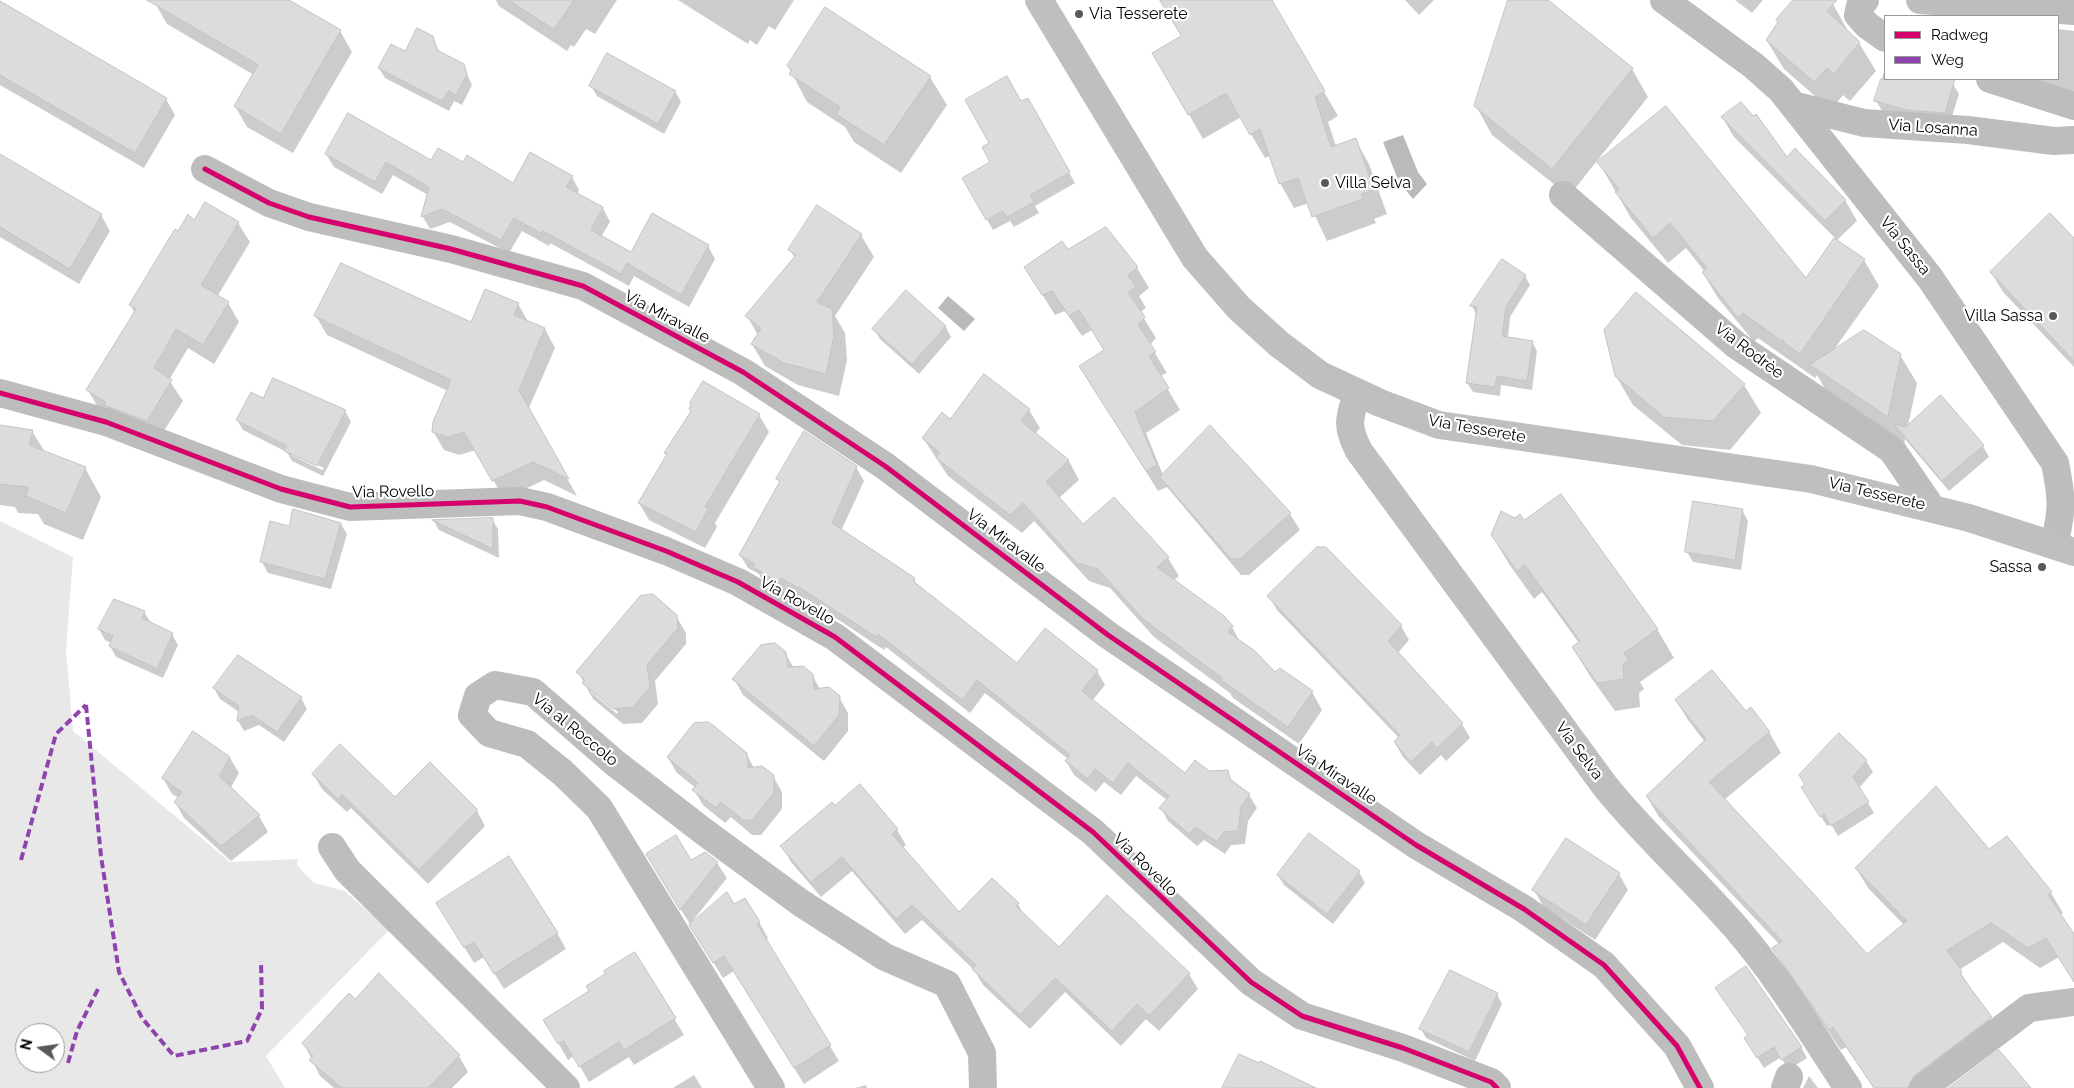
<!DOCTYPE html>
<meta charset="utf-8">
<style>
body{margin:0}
#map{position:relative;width:2074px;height:1088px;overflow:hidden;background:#fff;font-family:Raleway,sans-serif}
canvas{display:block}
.legend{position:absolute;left:1884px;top:15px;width:175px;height:65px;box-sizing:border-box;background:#fff;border:1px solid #999;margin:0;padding:6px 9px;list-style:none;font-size:15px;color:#000}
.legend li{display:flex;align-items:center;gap:10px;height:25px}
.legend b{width:25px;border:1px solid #999}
.north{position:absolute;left:15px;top:1023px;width:50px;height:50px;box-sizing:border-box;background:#fff;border:1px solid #999;border-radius:50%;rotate:284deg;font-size:14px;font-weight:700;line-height:20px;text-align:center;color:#000}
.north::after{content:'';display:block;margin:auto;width:18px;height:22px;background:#595959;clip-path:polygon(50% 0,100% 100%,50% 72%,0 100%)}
</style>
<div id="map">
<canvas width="2074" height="1088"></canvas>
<ul class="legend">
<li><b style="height:6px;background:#d6006c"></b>Radweg</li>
<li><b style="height:6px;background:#8e44ad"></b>Weg</li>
</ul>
<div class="north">N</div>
</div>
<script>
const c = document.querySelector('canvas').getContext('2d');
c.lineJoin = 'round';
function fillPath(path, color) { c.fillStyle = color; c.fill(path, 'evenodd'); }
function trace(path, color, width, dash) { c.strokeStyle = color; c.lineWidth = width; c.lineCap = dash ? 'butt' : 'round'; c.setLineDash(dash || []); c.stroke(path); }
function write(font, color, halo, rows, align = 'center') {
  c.font = font + ' Raleway,sans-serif'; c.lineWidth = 4.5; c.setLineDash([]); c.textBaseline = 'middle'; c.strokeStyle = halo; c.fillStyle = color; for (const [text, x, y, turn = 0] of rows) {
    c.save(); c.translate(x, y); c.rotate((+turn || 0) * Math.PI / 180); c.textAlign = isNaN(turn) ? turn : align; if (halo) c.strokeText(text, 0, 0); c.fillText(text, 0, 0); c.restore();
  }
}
fillPath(new Path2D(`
 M0 521 73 557 66 650 73 731 230 862 298 859 297 865 314 883 345 891 389 930 266 1056 285 1088H0ZM25 1033H55V1063H25Z`), '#e8e8e8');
fillPath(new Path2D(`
 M1403 135 1418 172 1427 184 1413 199 1399 182 1383 142Z
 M948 296 975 319 964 331 938 308Z`), '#bababa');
fillPath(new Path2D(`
 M157 0H286L340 31 352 52 293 153 247 127 235 106 254 75 167 24 155 3Z
 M496 0H617L595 34 586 29 574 47 571 45 567 51 499 6Z
 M678 0H794L775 30 769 26 757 45 750 40 748 44Z
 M1162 0H1271L1338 116 1328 122 1336 146 1355 139 1369 164 1387 214 1374 219 1376 223 1327 241 1309 203 1294 208 1280 183 1271 155 1265 158 1241 117 1203 139 1154 54 1183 37Z
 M1405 0H1434L1419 15Z
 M1509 0H1546L1632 69 1648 97 1569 196 1492 135 1476 106Z
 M1735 0H1763L1752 13Z
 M1804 0H1829L1833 4 1849 33 1859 43 1876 71 1850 101 1843 95 1831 110 1784 69 1767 41Z
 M0 3 166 99 175 115 144 168 0 85Z
 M2058 29 2074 31V97L2034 79H2058Z
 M432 37 440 53 463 65 472 85 462 105 454 101 449 111 385 78 379 68Z
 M788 66 930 77 947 105 901 173 854 142 845 127 807 102Z
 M1885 68V79H1936L1953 84 1959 94 1950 123 1882 111 1876 100Z
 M591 86 675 91 681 102 664 134 597 96Z
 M1027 99 1075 183 1035 206 1039 213 1014 227 1010 221 993 230 963 178 992 162 991 144Z
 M1722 117 1786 158 1845 200 1857 221 1836 241 1864 260 1879 286 1833 351 1900 355 1917 383 1908 426 1941 397 1983 446 1989 457 1949 491 1905 439 1904 445 1828 394 1817 375 1815 378 1758 338 1754 342 1718 298 1703 273 1705 272 1686 248 1668 263 1631 218 1599 163 1806 280 1835 238 1734 137Z
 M326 154 463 164 514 185 572 177 579 190 577 194 603 208 610 222 601 237 631 253 708 246 715 259 689 307 634 276 629 286 550 243 549 246 522 231 509 253 450 222 430 229 423 217 428 195 393 175 382 194 334 167Z
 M0 158 101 215 110 231 79 284 0 237Z
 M194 222 238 223 250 242 217 297 228 303 239 322 214 364 188 348 169 380 183 401 158 440 99 409 88 390 135 313 130 305 179 232Z
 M861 235 874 257 835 316 845 333 847 360 839 396 798 385 765 366 752 344 758 335 747 316 795 258 790 250Z
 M2074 240V367L2003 292 1991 272Z
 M1068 251 1137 268 1149 288 1139 296 1146 308 1140 312 1156 338 1150 345 1167 373 1160 376 1180 410 1146 433 1163 475 1210 426 1290 514 1300 530 1249 575H1241L1167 487 1158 491 1093 387 1105 351 1092 330 1082 336 1065 311 1055 315 1038 288Z
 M1525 276 1530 285 1510 317 1508 338 1532 342 1537 351 1532 390 1501 385 1500 396 1473 392 1467 383 1477 316 1472 306Z
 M518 304 529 323 545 329 555 348 528 410 577 496 544 480 504 499 476 450 459 455 444 450 433 431 448 391 327 335 316 316 471 324Z
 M945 326 951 337 919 374 880 339 874 329Z
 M1616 376 1744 385 1761 413 1730 450 1682 445 1633 405Z
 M274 380 345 411 351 422 323 476 292 461 287 452 243 430 237 420 263 399ZM291 453 324 468 322 470 291 455Z
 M690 409 759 415 769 432 715 523 717 527 705 548 649 520 639 503 667 456 665 453 691 412Z
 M1029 410 1040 428 1035 434 1069 461 1079 480 1059 498 1082 526 1168 558 1179 576 1173 581 1232 627 1240 642 1275 674 1312 692 1322 710 1299 744 1233 698 1230 693 1154 637 1110 588 1089 581 1034 521 1022 533 948 476 923 438 950 421Z
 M0 426 32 431 45 452 85 468 101 497 83 540 44 524 38 514 18 513 15 507 0 505Z
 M856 467 864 481 841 531 914 579 918 587 1017 665 1097 671 1105 685 1092 701 1185 775 1227 772 1234 784 1249 795 1257 808 1248 821 1245 844 1231 845 1225 854 1204 840 1197 846 1168 821 1161 808 1167 800 1136 776 1121 795 1104 782 1096 792 1074 775 1066 761 1068 759 985 693 970 713 886 647 884 650 807 599 806 601 789 591 787 594 762 580 759 574 748 568 740 555 780 483 778 479Z
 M1742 510 1748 521 1741 570 1693 562 1687 552Z
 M492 519 498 529 499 558 439 530 434 521Z
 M1515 519 1524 522 1657 629 1674 658 1640 682 1644 689 1639 693 1640 707 1615 711 1590 676 1573 648 1579 643 1542 592 1534 599 1509 564 1492 535Z
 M341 524 347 534 331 589 268 573 262 562 290 528Z
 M1269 596 1401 626 1409 640 1397 654 1462 724 1470 738 1446 761 1441 755 1420 775 1403 757 1395 743 1399 738 1277 610Z
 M144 612 151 623 172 634 178 645 163 678 116 657 110 646 112 643 105 640 99 629Z
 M676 616 686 633V644L655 681 658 704 642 723 623 724 593 699 578 672ZM591 689 618 712 617 714 591 692Z
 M785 653 794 668 812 675 820 689 839 697 848 713V731L824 761 743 695 734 679Z
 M239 657 301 698 307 709 284 742 259 725 244 731 238 721 239 712 220 699 214 688Z
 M1676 700 1746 712 1769 732 1781 753 1724 800 1867 956 1904 925 1868 888 1856 868 1989 851 2051 893 2063 913 2060 915 2074 936V981L2059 957 2040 968 2003 942 1959 970 2002 1038 1936 1088H1874L1846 1047 1841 1050 1785 968 1774 948 1779 944 1659 817 1647 797 1705 742 1688 720Z
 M1839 735 1866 761 1873 772 1859 788 1874 813 1838 836 1831 824 1827 826 1809 798 1806 785Z
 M746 753 754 768 773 776 782 792V809L761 835H752L731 817 725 823 703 805 694 790 696 788 677 773 668 758Z
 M230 758 239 773 230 789 259 816 268 832 231 861 184 818 175 802 179 798 172 794 163 778Z
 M430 764 477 811 485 826 428 884 351 808 347 812 322 789 313 774 395 799Z
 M860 786 897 830 906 845 902 848 959 914 1018 904 1024 915 1059 948 1189 974 1198 989 1159 1031 1146 1019 1121 1046 1065 992 1030 1029 983 985 974 970 922 920 905 934 852 871 821 897 791 862 782 846Z
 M691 862 717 863 727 878 690 924 656 870Z
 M1359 872 1365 883 1333 924 1284 885 1278 875Z
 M1619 874 1628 890 1595 940 1543 906 1534 890Z
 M734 906 759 922 768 938 765 940 839 1061 804 1084 734 971 723 978 700 941Z
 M447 919 557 933 566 949 504 989 484 957 474 963Z
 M635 953 684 1035 634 1065 629 1057 589 1082 574 1056 568 1060 545 1020 591 992 607 974Z
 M1716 988 1801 1047 1807 1058 1788 1070 1781 1057 1764 1068 1752 1049 1749 1036Z
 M1497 994 1502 1004 1475 1061 1426 1038 1421 1029Z
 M355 1001 459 1056 468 1072 452 1088H334L320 1076 304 1044Z
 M694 1075 702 1088H673Z
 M1809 1076 1818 1088H1803Z
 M866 1085 867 1088H855Z`), '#0003');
const building = new Path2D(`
 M147 0H289L341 30 281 134 234 106 258 65Z
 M509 0H574L554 29Z
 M1160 0H1272L1325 91 1315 97 1331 147 1356 138 1374 190 1361 194 1363 199 1312 217 1298 178 1279 184 1260 129 1250 135 1226 93 1188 115 1152 53 1181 36Z
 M1508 0H1548L1633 68 1552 169 1474 106Z
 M1793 0H1837L1827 11 1860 42 1834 74 1827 68 1814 82 1766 40 1778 22 1776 20Z
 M0 1 167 98 135 153 0 75Z
 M825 7 931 76 884 145 836 114 840 107 789 74 792 70 787 66Z
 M417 28 433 36 437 50 464 64 467 74 456 95 448 91 442 101 378 68 391 44 405 51Z
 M607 53 676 91 658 124 589 86Z
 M1007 76 1021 101 1028 98 1070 172 1030 195 1034 202 1007 217 1003 211 986 220 962 178 990 162 982 147 989 143 965 100Z
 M1881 79H1955L1945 113 1907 110 1874 101Z
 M1741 102 1753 116 1756 114 1787 157 1795 148 1846 200 1825 221 1721 117Z
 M1666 106 1806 278 1834 238 1865 259 1800 354 1783 342V339L1782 341 1743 313 1738 318 1702 272 1707 268 1670 223 1653 238 1615 192 1619 189 1597 162Z
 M348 113 431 160 438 148 463 162 467 155 513 183 530 152 573 176 566 187 603 207 591 230 631 252 652 213 709 245 681 295 627 263 621 274 543 231 541 233 514 218 501 240 442 209 421 217 429 187 386 162 375 182 325 154Z
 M0 154 102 214 70 269 0 227Z
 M205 202 239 222 201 285 229 302 203 345 176 329 154 368 172 380 147 421 104 405 106 402 86 390 136 309 129 305 170 237 175 229 178 231 188 214 194 220Z
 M817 205 862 234 817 302 832 309 834 336 826 374 784 363 751 344 761 328 745 316 796 255 788 250Z
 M2050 213 2074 238V361L1990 272Z
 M1106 227 1138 267 1128 275 1136 287 1128 292 1145 317 1138 325 1156 352 1149 356 1169 388 1135 412 1157 465 1146 471 1079 366 1104 350 1079 310 1069 316 1052 291 1042 295 1024 267 1062 241 1068 249Z
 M1502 259 1526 275 1506 307 1502 336 1533 341 1527 381 1497 376 1495 387 1466 383 1477 307 1470 306Z
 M341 263 471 322 485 289 519 303 514 315 545 328 519 390 569 479 533 462 492 481 464 432 448 437 432 432 433 422 451 380 314 316Z
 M906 290 946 326 912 364 872 329Z
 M1636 292 1745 384 1713 421 1664 417 1615 376 1604 330Z
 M1864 330 1901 354 1888 417 1810 365Z
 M984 374 1030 409 1021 421 1069 460 1046 482 1083 524 1114 497 1169 557 1157 567 1224 616 1233 626 1228 632 1255 651 1275 672 1280 668 1313 691 1288 727 1221 680 1222 678 1142 618 1098 569 1077 563 1023 503 1010 515 936 458 940 453 922 438 942 412 950 419Z
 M273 378 346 410 317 466 284 451 287 446 236 420 251 392 263 398Z
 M703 381 760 414 705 507 708 509 696 532 638 503 667 454 664 453 691 411 689 409 691 404 690 403Z
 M1941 395 1984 445 1942 481 1894 424 1905 427Z
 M0 425 33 430 29 445 86 467 66 513 26 496 28 487 0 484Z
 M1210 425 1291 513 1240 559H1231L1160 477Z
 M804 431 857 466 832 523 915 578 913 581 1017 663 1045 628 1098 670 1082 691 1185 773 1195 760 1209 771 1228 770 1230 779 1250 794 1241 807 1238 831 1224 832 1217 842 1196 827 1189 834 1159 808 1169 796 1128 763 1113 783 1095 769 1088 779 1065 761 1070 755 977 680 962 700 878 634 876 637 799 587 798 588 781 578 779 582 753 567 755 564 739 555 780 481 776 479Z
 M1561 494 1658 629 1624 653 1629 660 1623 664 1624 679 1597 683 1572 647 1580 641 1525 565 1517 571 1491 535 1501 511 1515 518 1520 514 1524 520Z
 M1693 501 1743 509 1735 560 1685 552Z
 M293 509 341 523 325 579 260 562 270 521 289 526Z
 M493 518V549L432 520Z
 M1317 547H1326L1402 625 1388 641 1463 723 1437 748 1432 742 1411 762 1394 742 1400 735 1267 596Z
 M653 594 677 615 678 628 647 665 650 687 633 707 613 709 582 683 585 680 576 672 640 596Z
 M114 599 145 611 142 618 173 633 157 669 109 646 113 636 98 629Z
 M775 643 786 652 788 667 803 666 813 674 814 689 829 687 840 696 839 715 814 746 732 679 761 645Z
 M238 655 302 697 277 732 252 715 237 721 239 706 213 688Z
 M1712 670 1746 711 1751 707 1770 732 1709 782 1812 892 1867 954 1907 921 1855 868 1936 786 1989 849 2007 836 2052 892 2048 895 2074 934V982L2046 938 2028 948 1991 923 1947 950 1962 972 1960 974 1992 1017 1914 1076 1908 1088H1874L1833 1027 1829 1030 1772 948 1782 941 1646 796 1706 739 1675 700Z
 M709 722 747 753 748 768 762 766 774 775V793L752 820H743L721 802 716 808 692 790 698 783 667 757 694 723Z
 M193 731 230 757 219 776 260 815 221 846 174 802 182 792 162 778Z
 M1839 733 1867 760 1853 777 1869 802 1831 826 1824 814 1820 817 1801 787 1805 785 1799 775Z
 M340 744 395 797 430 762 478 810 419 870 342 794 338 799 312 774Z
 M860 784 898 829 892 834 959 912 992 878 1019 903 1016 906 1059 947 1107 895 1190 973 1149 1016 1137 1004 1112 1031 1055 978 1020 1015 972 969 976 965 912 905 896 919 842 857 811 882 780 846 832 802 835 805Z
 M1309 833 1360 871 1327 914 1277 875Z
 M676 835 691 860 705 852 718 862 680 910 646 854Z
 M1566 838 1620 873 1586 925 1532 890Z
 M509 856 558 933 494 974 474 942 464 948 436 903Z
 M727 892 734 904 745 898 760 922 757 924 831 1045 794 1068 724 956 713 963 689 925Z
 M635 952 676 1018 624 1050 619 1042 579 1067 564 1041 558 1044 543 1020 589 991 586 986 605 974 604 971Z
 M1746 966 1802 1047 1781 1060 1774 1047 1757 1058 1744 1038 1748 1035 1715 988Z
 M1450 970 1498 993 1469 1052 1419 1029Z
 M379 973 460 1055 428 1088H342L309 1060 313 1056 302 1043 349 993 355 999Z
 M1999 1050 2031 1088H1949Z
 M1239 1054 1259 1063 1260 1061 1316 1088H1222Z`);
fillPath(building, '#dcdcdc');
trace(building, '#c4c4c4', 1);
trace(new Path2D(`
 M1664 0 1754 66 1781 90 1930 278 2055 463C2062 497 2063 510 2054 544
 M1865 0 1860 6 1858 15 1867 25 1885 38
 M1920 0 2074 11
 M1990 79 2074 106
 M1793 105 1864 123 1968 130 2054 141 2074 140
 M205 169 269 203 309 217 451 249 583 286 743 372 885 466 1108 635 1416 845 1524 909 1604 965 1677 1046 1700 1088
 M1563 195 1736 345 1892 450 1931 507
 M0 393 106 422 281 489 350 507 520 501 547 507 666 551 738 582 835 637 1093 832 1251 982 1302 1016 1403 1048 1491 1082 1497 1088
 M332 847 347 870 566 1088
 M771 1088 599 808 563 773 527 744 489 733 472 715 478 696 495 685 533 692 615 763 703 831 801 903 885 957 947 984 982 1053 983 1088
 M1785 1088 1789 1077
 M1923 1088 2029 1008 2074 1002`), '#bdbdbd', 28);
trace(new Path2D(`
 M1039 0 1195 258 1239 308 1279 344 1320 375 1380 403 1439 425 1811 479 1969 518 2074 552
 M1357 394C1349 419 1346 426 1359 451L1605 786C1646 837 1695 880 1737 929 1779 978 1812 1034 1848 1088`), '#bfbfbf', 28);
trace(new Path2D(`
 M86 705 101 856 119 972 142 1018 174 1056 247 1041 262 1009 261 961
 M21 860 56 734 86 705
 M68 1063 77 1031 99 987`), '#8e44ad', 4, [8, 4]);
trace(new Path2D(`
 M205 169 269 203 309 217 451 249 583 286 743 372 885 466 1108 635 1416 845 1524 909 1604 965 1677 1046 1700 1088
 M0 393 106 422 281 489 350 507 520 501 547 507 666 551 738 582 835 637 1093 832 1251 982 1302 1016 1403 1048 1491 1082 1497 1088`), '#d6006c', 5);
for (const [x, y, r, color] of [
 [1079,14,5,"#595959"],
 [1325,183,5,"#595959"],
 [2053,316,5,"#595959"],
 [2042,567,5,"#595959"]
]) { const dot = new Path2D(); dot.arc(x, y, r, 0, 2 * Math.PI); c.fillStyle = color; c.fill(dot); trace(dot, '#fff', 2); }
write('16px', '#000', '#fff', [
 ["Via Tesserete",1089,14],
 ["Villa Selva",1335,183],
 ["Villa Sassa",2043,316,"right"],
 ["Sassa",2032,567,"right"]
], 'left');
write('16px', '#000', '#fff', [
 ["Via Losanna",1933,128,4],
 ["Via Sassa",1905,246,51],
 ["Via Miravalle",667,317,28],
 ["Via Rodrèe",1749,351,37],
 ["Via Tesserete",1477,429,10],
 ["Via Rovello",393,492,-1],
 ["Via Tesserete",1877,494,13],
 ["Via Miravalle",1006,541,37],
 ["Via Rovello",797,601,29],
 ["Via al Roccolo",575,730,39],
 ["Via Selva",1579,751,53],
 ["Via Miravalle",1336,775,34],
 ["Via Rovello",1145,865,44]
]);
</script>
